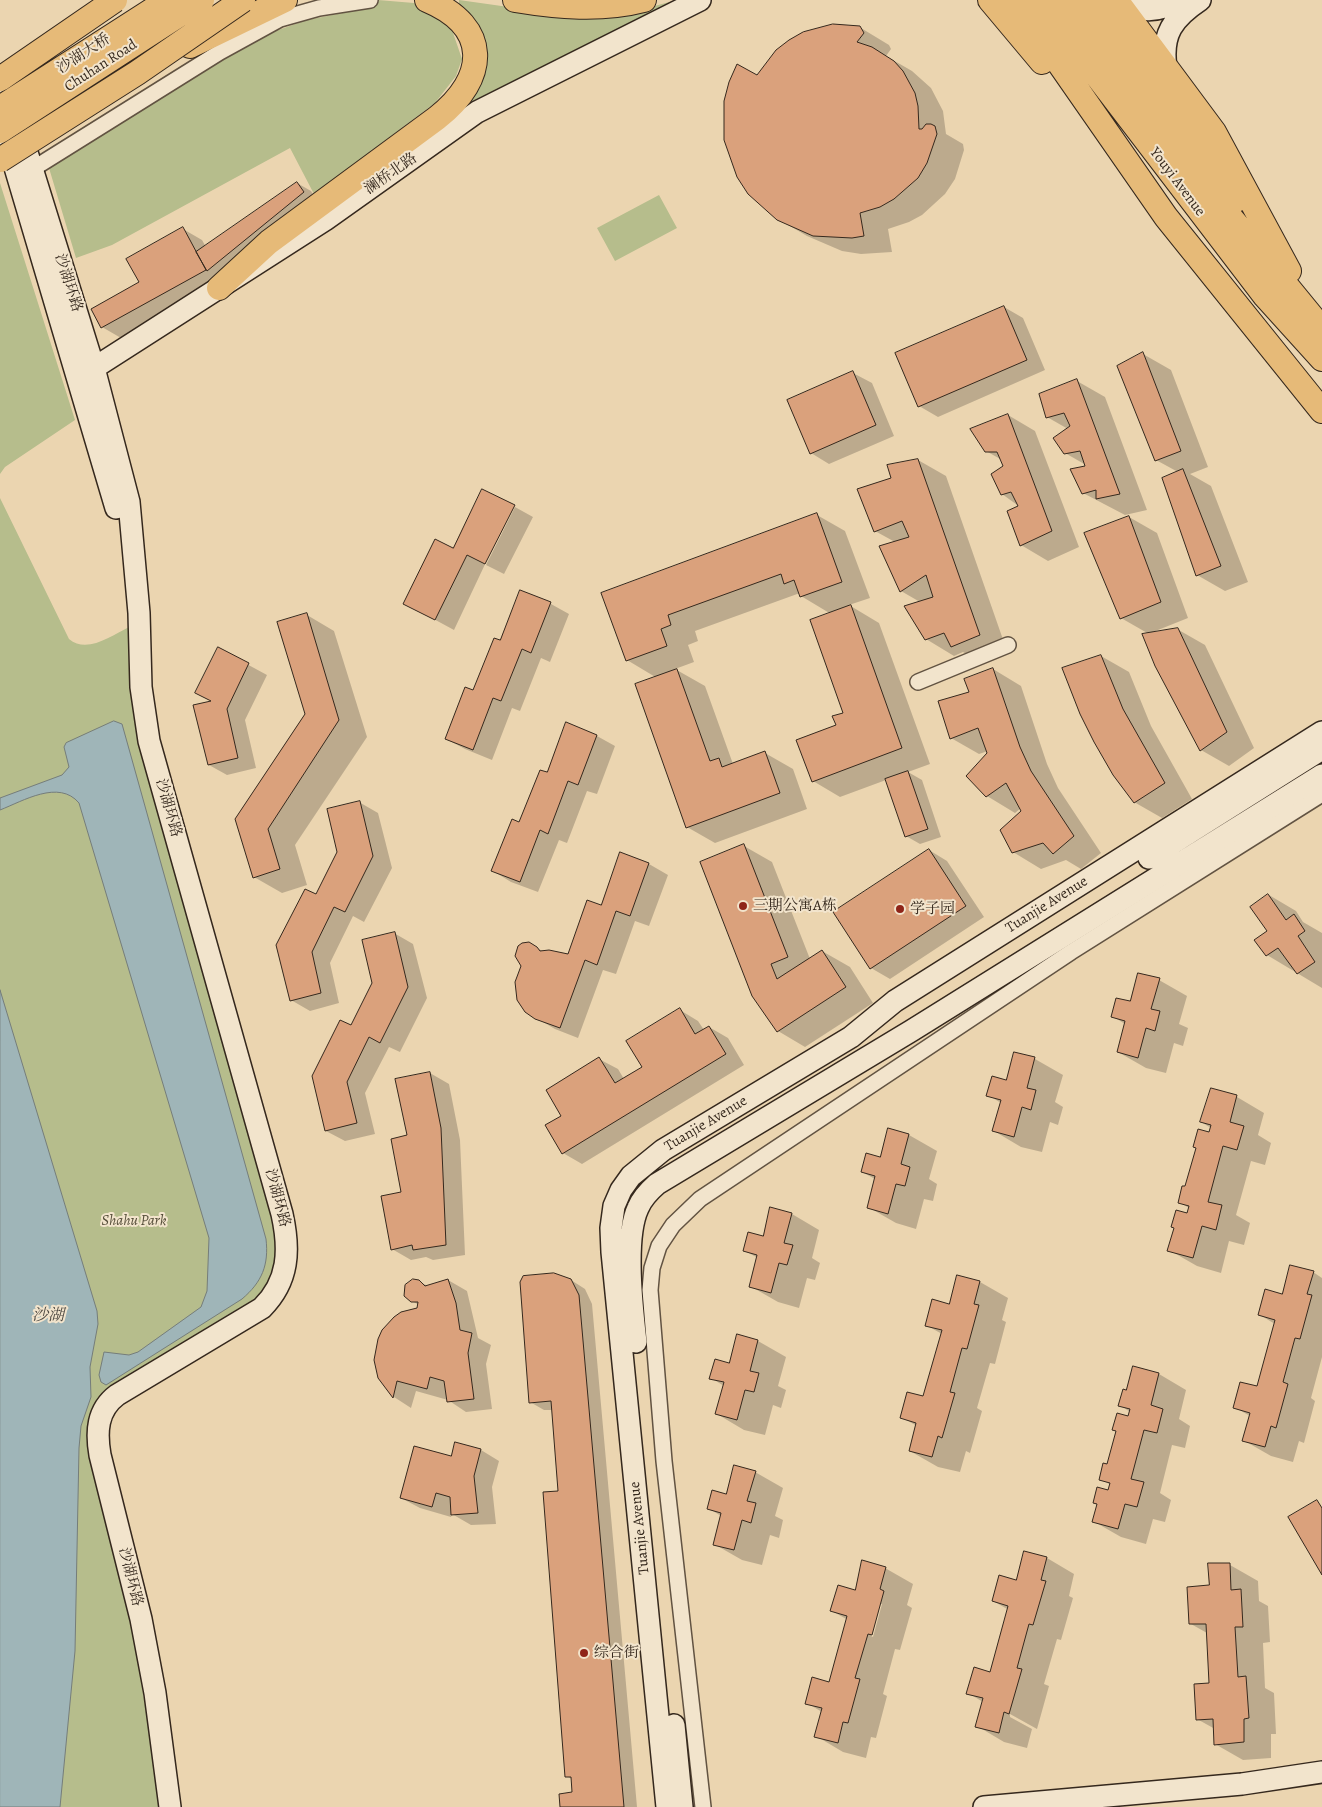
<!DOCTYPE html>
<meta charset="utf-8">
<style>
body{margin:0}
canvas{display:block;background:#ebd5b0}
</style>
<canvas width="1322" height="1807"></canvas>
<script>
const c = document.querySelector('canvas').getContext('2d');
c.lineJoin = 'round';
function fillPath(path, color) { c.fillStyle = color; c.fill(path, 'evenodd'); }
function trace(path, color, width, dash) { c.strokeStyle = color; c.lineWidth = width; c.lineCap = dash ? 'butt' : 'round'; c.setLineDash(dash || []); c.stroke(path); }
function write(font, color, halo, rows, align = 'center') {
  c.font = font + ' Alegreya,"Noto Serif SC",serif'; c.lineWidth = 4; c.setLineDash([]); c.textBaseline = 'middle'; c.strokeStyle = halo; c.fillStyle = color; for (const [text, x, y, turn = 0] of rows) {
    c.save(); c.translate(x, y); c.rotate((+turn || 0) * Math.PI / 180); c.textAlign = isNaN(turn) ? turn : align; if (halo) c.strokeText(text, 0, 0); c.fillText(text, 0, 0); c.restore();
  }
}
fillPath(new Path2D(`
 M378 0 414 3 427 8 452 30 462 59 456 76 435 103 314 194 290 148 112 245 76 258 49 168 264 35 307 20 368 8Z
 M459 0 537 11 632 12 677 0 455 122 470 16 459 5Z
 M0 183 75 420 5 467 0 474Z
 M659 195 677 228 615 261 597 228Z
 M0 498 69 639C87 654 111 636 129 627L141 743 277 1237 279 1260 264 1296 100 1397 128 1603 162 1807H0Z`), '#b6bd8c');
const water = new Path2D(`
 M114 721 122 724 266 1239C269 1265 262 1282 242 1299L106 1385 101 1382 99 1375 104 1352 129 1355 138 1352 201 1307 207 1291 209 1238 79 803C59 779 23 801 0 810V798L62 775 69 767 64 747 66 743Z
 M0 990 97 1311 98 1324 90 1367 91 1397 81 1426 79 1448 75 1651 60 1807H0Z`);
fillPath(water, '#9fb5b8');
trace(water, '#757d7a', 1);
fillPath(new Path2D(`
 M861 28 889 45 891 49 886 56 912 71 931 88 943 111 946 134 963 144 964 150 955 179 945 194 922 215 909 222 888 229 892 252 861 254 842 251 807 236 778 219 758 76Z
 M297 183 311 191 317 200 224 280 121 338 102 327 183 229 202 240 206 247Z
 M1004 307 1023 318 1045 370 938 417 919 406Z
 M1143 354 1171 370 1208 467 1190 474 1211 486 1248 582 1225 591 1197 575 1178 472 1156 460Z
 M853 373 872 383 894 436 829 464 811 453Z
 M1077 381 1105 397 1147 510 1125 515 1083 493 1086 465 1065 453 1068 429 1047 417Z
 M1008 415 1035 431 1079 547 1048 561 1021 545 1020 507 1002 494 1004 466 1002 460 986 451Z
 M918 460 946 476 1007 651 980 662 963 652 954 656 926 639 920 602 901 591 895 542 875 531 892 479Z
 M513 505 454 630 404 603 453 550Z
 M515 507 533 517 504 574 486 565Z
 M817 515 845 531 870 598 849 605 879 623 930 764 908 772 922 780 941 837 920 844 906 836 886 780 840 797 813 781 845 713 831 614 801 596 800 593 695 631 698 641 688 645 694 662 675 669 705 686 733 764 765 753 793 769 807 809 715 843 687 827 657 678 627 660 603 593Z
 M1129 517 1157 533 1188 618 1153 632 1177 629 1205 645 1254 748 1229 766 1201 750 1149 634 1121 618Z
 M521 592 551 604 569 614 550 662 541 658 520 711 512 708 492 760 465 749 446 739 501 642Z
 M307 615 334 631 367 737 295 845 307 885 282 893 254 877 237 819 306 714Z
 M219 649 267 675 245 720 256 768 227 775 209 765Z
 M1101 656 1129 672 1151 726 1192 799 1162 818 1134 802Z
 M993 669 1021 686 1047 764 1058 788 1101 853 1081 869 1066 860 1041 869 1013 852 1023 812 1021 808 1015 813 987 796 988 751 979 754 951 738 971 692Z
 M567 724 597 736 615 746 597 794 587 791 567 843 559 840 538 892 511 882 493 871 547 774Z
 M359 802 378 813 392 868 364 922 353 916 330 963 339 1003 310 1011 291 1000 339 852Z
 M744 846 772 862 810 959 822 951 850 967 873 1003 805 1047 778 1031Z
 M929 850 947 861 984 917 890 979 871 968 835 913Z
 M621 854 649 864 668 875 649 926 635 921 616 974 603 970 578 1038 555 1029 536 1018 537 948 544 952 568 955 602 907Z
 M1269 895 1296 911 1303 922 1322 933V988L1267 955Z
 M394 933 413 944 427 998 400 1052 389 1047 365 1093 375 1134 345 1141 326 1131 374 983Z
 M1159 980 1187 996 1179 1024 1188 1028 1183 1046 1174 1043 1166 1073 1146 1068 1118 1052 1125 1024 1112 1016Z
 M680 1010 698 1021 704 1030 709 1027 728 1038 744 1065 582 1164 563 1153V1116L599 1059 618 1069 624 1079 643 1067Z
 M1015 1053 1035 1059 1063 1075 1055 1102 1063 1107 1058 1125 1050 1122 1042 1152 1021 1147 994 1131 1001 1103 988 1095 1007 1082Z
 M430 1073 449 1084 460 1140 465 1255 433 1260 426 1257 411 1260 392 1249 403 1193 408 1136 397 1080Z
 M1212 1090 1237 1097 1264 1113 1258 1135 1271 1143 1265 1165 1251 1161 1236 1215 1250 1223 1244 1245 1229 1241 1221 1273 1197 1266 1169 1250 1189 1208 1179 1202 1210 1134 1211 1128 1201 1122Z
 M889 1130 909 1135 937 1151 929 1179 937 1184 933 1201 924 1199 916 1229 896 1223 868 1207 875 1179 862 1172 881 1158Z
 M792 1214 819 1230 812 1258 820 1263 815 1280 807 1278 799 1308 778 1302 750 1286 758 1258 745 1251Z
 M1313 1272 1322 1278V1357L1311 1398 1315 1401 1304 1443 1299 1441 1293 1462 1271 1456 1243 1440 1250 1416 1234 1407 1258 1388 1275 1324 1260 1315Z
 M958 1276 980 1282 1008 1298 1002 1320 1006 1322 995 1364 990 1363 977 1408 982 1411 970 1453 966 1451 960 1472 938 1467 910 1451 917 1426 901 1417 924 1398 942 1334 926 1325 950 1306Z
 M448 1280 467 1291 478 1338 491 1345 486 1364 492 1409 466 1412 448 1400 416 1391 411 1408 394 1397 380 1378 418 1309 419 1305 412 1301 418 1281 428 1286Z
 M571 1280 585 1289 592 1304 637 1807H561L574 1794 573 1780 567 1776 559 1492 553 1410H544L530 1402Z
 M737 1336 758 1341 786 1357 778 1386 786 1390 781 1408 773 1405 765 1435 744 1430 717 1414 724 1386 711 1378 730 1365Z
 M1159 1374 1186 1390 1179 1419 1190 1426 1185 1448 1172 1445 1160 1493 1171 1500 1165 1522 1153 1519 1146 1544 1121 1537 1093 1521 1098 1505 1094 1503 1109 1491 1111 1485 1100 1479 1130 1412 1120 1405 1127 1392Z
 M481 1450 499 1461 492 1487 496 1524 471 1525 452 1514 451 1517 420 1508 401 1498 451 1458Z
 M755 1472 783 1488 775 1516 783 1520 779 1538 770 1535 762 1565 742 1560 714 1544 721 1516 708 1508Z
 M1047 1558 1074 1574 1069 1596 1073 1598 1061 1640 1057 1639 1044 1684 1049 1686 1037 1729 1010 1714V1717L1032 1729 1027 1748 1004 1742 977 1726 983 1702 968 1693 991 1674 1009 1610 993 1601Z
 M1209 1564 1230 1565 1258 1581 1259 1601 1268 1606 1270 1642 1263 1643 1265 1688 1274 1693 1276 1734H1271V1758L1243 1760 1215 1744V1729L1197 1719 1210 1684 1207 1633 1191 1624 1210 1586Z
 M885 1568 913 1584 907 1605 912 1608 900 1650 895 1649 883 1694 887 1696 876 1738 871 1737 866 1758 843 1752 816 1736 822 1712 807 1703 830 1684 848 1620 832 1611ZM879 1604H882L873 1637 871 1636Z`), '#0003');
const building = new Path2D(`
 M833 24 860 26 864 33 857 42 872 47 894 61 903 71 915 93 918 106 919 129H922L926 124H931L935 126 937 134 927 163 918 178 894 199 880 207 860 213 864 236 852 238 813 236 777 220 748 194 737 177 724 140V101L729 82 737 64 757 75 776 50 789 40 803 32Z
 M297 182 304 192 207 271 196 252Z
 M183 227 206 270 101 328 91 309 139 282 126 259Z
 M1004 306 1027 360 918 407 895 353Z
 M1143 352 1181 451 1155 461 1117 366Z
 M853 371 876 425 810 454 787 400Z
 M1077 379 1120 494 1096 499V490L1082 494 1070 469 1085 466 1080 451 1064 454 1053 438 1070 426 1064 413 1046 418 1039 394Z
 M1008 414 1052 531 1020 546 1007 511 1018 506 1011 492 1001 495 991 474 1003 466 997 452H985L970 429Z
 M918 459 980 635 951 647 944 633 925 640 904 606 933 597 926 575 900 592 879 546 909 537 902 521 874 532 857 489 891 478 887 465Z
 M1183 469 1221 566 1196 576 1162 478Z
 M482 489 515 505 485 564 467 555 435 620 403 604 435 539 453 548Z
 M817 513 842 582 800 597 794 580 784 584 781 574 668 615 671 625 661 629 667 646 626 661 601 593Z
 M1129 516 1161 602 1120 619 1084 533Z
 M520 590 551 602 531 653 522 649 501 701 493 698 473 750 445 739 465 687 473 690 494 638 500 640Z
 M851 605 902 748 812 782 796 740 836 725 832 716 843 713 810 620Z
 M307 613 339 720 268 829 280 869 253 878 235 819 305 714 277 622Z
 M1178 628 1227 732 1200 751 1155 666 1142 634Z
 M218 647 249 663 227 709 238 758 208 765 193 705 211 701 195 693Z
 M1101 655 1123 709 1165 783 1134 803 1113 775 1094 742 1080 714 1062 668Z
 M993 668 1020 747 1031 771 1074 836 1053 854 1043 843 1012 853 1000 830 1021 811 1006 783 986 797 966 776 987 753 978 728 950 739 938 701 969 692 964 679Z
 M677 669 710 761 719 758 722 767 765 751 780 793 686 828 635 684Z
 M566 722 597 735 578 785 568 781 548 834 540 830 520 882 491 871 512 819 519 822 540 770 547 772Z
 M908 771 928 829 905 837 885 779Z
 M360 801 373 856 345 912 334 907 312 952 321 993 290 1001 276 945 305 889 316 894 337 852 327 809Z
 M744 844 788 957 771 964 777 979 822 950 846 987 777 1032 752 996 700 862Z
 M929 849 966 906 870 969 833 912Z
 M620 852 649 863 630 916 616 911 597 965 585 960 560 1028 535 1019 525 1012 517 1000 515 982 521 966 515 956 518 946 522 943 529 942 537 947 540 951 549 950 568 954 587 900 601 905Z
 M1268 894 1286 920 1294 914 1305 931 1298 936 1315 962 1297 974 1278 948 1266 956 1254 940 1267 931 1250 907Z
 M395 932 408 987 380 1043 369 1037 347 1082 357 1123 325 1131 312 1076 340 1020 351 1025 372 983 362 940Z
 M1138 973 1160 978 1151 1009 1160 1011 1155 1031 1146 1028 1138 1058 1117 1052 1125 1021 1111 1017 1116 998 1130 1001Z
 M680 1008 695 1034 709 1026 726 1054 562 1154 545 1125 561 1116 546 1090 599 1057 615 1083 642 1067 626 1041Z
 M1014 1052 1035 1057 1027 1088 1036 1090 1031 1110 1022 1107 1014 1137 992 1131 1001 1100 986 1096 992 1076 1006 1080Z
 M430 1072 441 1128 446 1245 413 1250 412 1245 391 1250 381 1196 401 1192 391 1139 407 1135 395 1079Z
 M1211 1088 1237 1095 1230 1122 1244 1126 1237 1150 1223 1146 1208 1202 1222 1205 1216 1230 1202 1226 1193 1258 1167 1251 1174 1228 1171 1227 1176 1210 1187 1213 1189 1206 1178 1203 1182 1186H1185L1196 1148 1193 1147 1198 1129 1209 1132 1211 1125 1200 1122Z
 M888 1128 909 1134 901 1164 910 1167 905 1186 896 1184 888 1214 867 1208 875 1176 861 1172 866 1153 880 1157Z
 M770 1207 792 1213 784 1243 793 1245 787 1265 779 1263 771 1293 749 1287 757 1255 743 1251 748 1232 763 1236Z
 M1290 1265 1314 1271 1307 1294 1312 1295 1300 1339 1295 1338 1283 1382 1288 1384 1276 1428 1271 1426 1265 1447 1242 1441 1250 1413 1233 1408 1240 1382 1257 1386 1275 1320 1258 1315 1265 1289 1282 1294Z
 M554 1273 571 1279 579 1295 624 1807H560L559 1794 572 1792 571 1777H565L543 1492 558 1491 551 1401 529 1403 520 1282 523 1276Z
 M957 1275 980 1281 974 1304 979 1305 967 1349 962 1348 950 1392 955 1393 942 1438 938 1436 932 1457 909 1451 916 1423 900 1418 907 1392 923 1396 942 1330 925 1326 932 1299 949 1304Z
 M413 1279 419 1280 425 1286 448 1279 456 1303 460 1330 472 1333 468 1353 474 1399 447 1402 444 1381 430 1377 427 1389 397 1381 393 1398 378 1378 374 1360 378 1339 382 1330 394 1317 401 1312 417 1308 418 1302H411L404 1296 405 1285Z
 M737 1334 758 1340 750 1371 759 1373 754 1392 745 1390 737 1420 715 1414 724 1382 709 1379 715 1359 729 1363Z
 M1133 1366 1159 1373 1151 1405 1163 1409 1157 1433 1144 1430 1131 1479 1144 1482 1137 1507 1125 1504 1118 1529 1092 1522 1097 1504 1093 1503 1097 1487 1108 1490 1110 1483 1099 1480 1103 1463 1107 1464 1116 1431 1112 1430 1117 1413 1128 1416 1130 1409 1118 1406 1123 1389 1126 1390Z
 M455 1442 481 1449 474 1476 478 1513 451 1515 450 1497 436 1493 432 1507 400 1498 414 1446 451 1456Z
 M734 1465 756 1471 747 1501 756 1503 751 1523 742 1520 734 1550 713 1545 721 1513 707 1509 712 1490 726 1494Z
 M1317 1500 1322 1508V1575L1288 1517Z
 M1024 1551 1047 1557 1041 1580 1046 1581 1033 1625 1029 1624 1017 1668 1022 1669 1009 1714 1004 1712 999 1733 975 1727 983 1698 966 1694 974 1667 990 1672 1008 1606 992 1601 999 1575 1016 1580Z
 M862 1560 886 1567 880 1589 884 1591 872 1635 868 1634 855 1678 860 1679 848 1723 843 1722 838 1743 814 1737 822 1708 805 1704 812 1677 829 1682 847 1616 830 1611 838 1585 855 1590Z
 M1208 1563H1230L1231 1590 1241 1589 1243 1627H1235L1238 1677 1246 1676 1249 1718 1244 1719V1742L1214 1745 1213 1719 1196 1720 1194 1684 1209 1683 1206 1624H1189L1187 1587 1209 1585Z`);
fillPath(building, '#daa17c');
trace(building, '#35281d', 1);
const street = new Path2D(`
 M31 170 220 52 280 19 319 8 370 0
 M918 682 1008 645
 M703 1807 664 1461 650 1290 652 1268 659 1246 673 1225 700 1199 1071 952 1322 794`);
const secondary = new Path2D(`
 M1117 0C1139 12 1157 14 1179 0
 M1166 68C1161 34 1173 18 1200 0
 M6 137 116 508 129 502 94 368 12 104
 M94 368 325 220 477 112 700 0
 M129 502 139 613 141 687 149 741 282 1214C290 1250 289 1281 262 1308L117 1395C97 1410 96 1432 100 1455L141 1619 155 1693 170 1807
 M1149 858 1322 749
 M636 1342C632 1308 624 1238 638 1208 642 1198 649 1191 657 1184L911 1031 1322 775
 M674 1725 682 1807
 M667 1807 612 1252 611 1228 614 1206 621 1190 631 1176 663 1150 851 1037 895 1001 1322 732
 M984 1807 1242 1784 1322 1772`);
const primary = new Path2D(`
 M515 0C557 7 602 11 644 0
 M990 0 1042 62
 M1015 0 1166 217 1322 411
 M1039 0 1265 296 1322 359
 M1062 0 1169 142 1322 329
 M1089 0 1236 200
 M1116 0 1214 132 1289 271
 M190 46 285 0
 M219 288 269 242 437 118C488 78 491 27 427 0`);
trace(street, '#625342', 18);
trace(secondary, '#35281d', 24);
trace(primary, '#35281d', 26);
trace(street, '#f2e4cc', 15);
trace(secondary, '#f2e4cc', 21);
trace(primary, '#e6ba78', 24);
const primaryBridge = new Path2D(`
 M0 79 115 0
 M0 108 168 0
 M0 131 202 0
 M0 160 137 73 243 0`);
trace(primaryBridge, '#35281d', 26, []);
trace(primaryBridge, '#e6ba78', 24);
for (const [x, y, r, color] of [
 [743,906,5,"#8f2418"],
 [900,909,5,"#8f2418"],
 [584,1653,5,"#8f2418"]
]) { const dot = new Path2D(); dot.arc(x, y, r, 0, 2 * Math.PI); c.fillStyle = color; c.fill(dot); trace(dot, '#f2e4cc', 2); }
write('15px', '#35281d', '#f2e4cc', [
 ["沙湖大桥",84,54,-33],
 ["Chuhan Road",101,66,-33],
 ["澜桥北路",391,174,-35],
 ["Youyi Avenue",1177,182,53],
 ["沙湖环路",68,283,72],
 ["沙湖环路",168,808,74],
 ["Tuanjie Avenue",1047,905,-32],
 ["Tuanjie Avenue",706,1124,-31],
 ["沙湖环路",277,1198,75],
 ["Tuanjie Avenue",640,1528,-96],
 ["沙湖环路",130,1577,76]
]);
write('15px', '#35281d', '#f2e4cc', [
 ["三期公寓A栋",753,906],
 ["学子园",910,909],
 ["综合街",594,1653]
], 'left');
write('italic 15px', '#554d39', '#f2e4cc', [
 ["Shahu Park",134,1221]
]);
write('italic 16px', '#504b44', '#f2e4cc', [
 ["沙湖",48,1316]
]);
</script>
